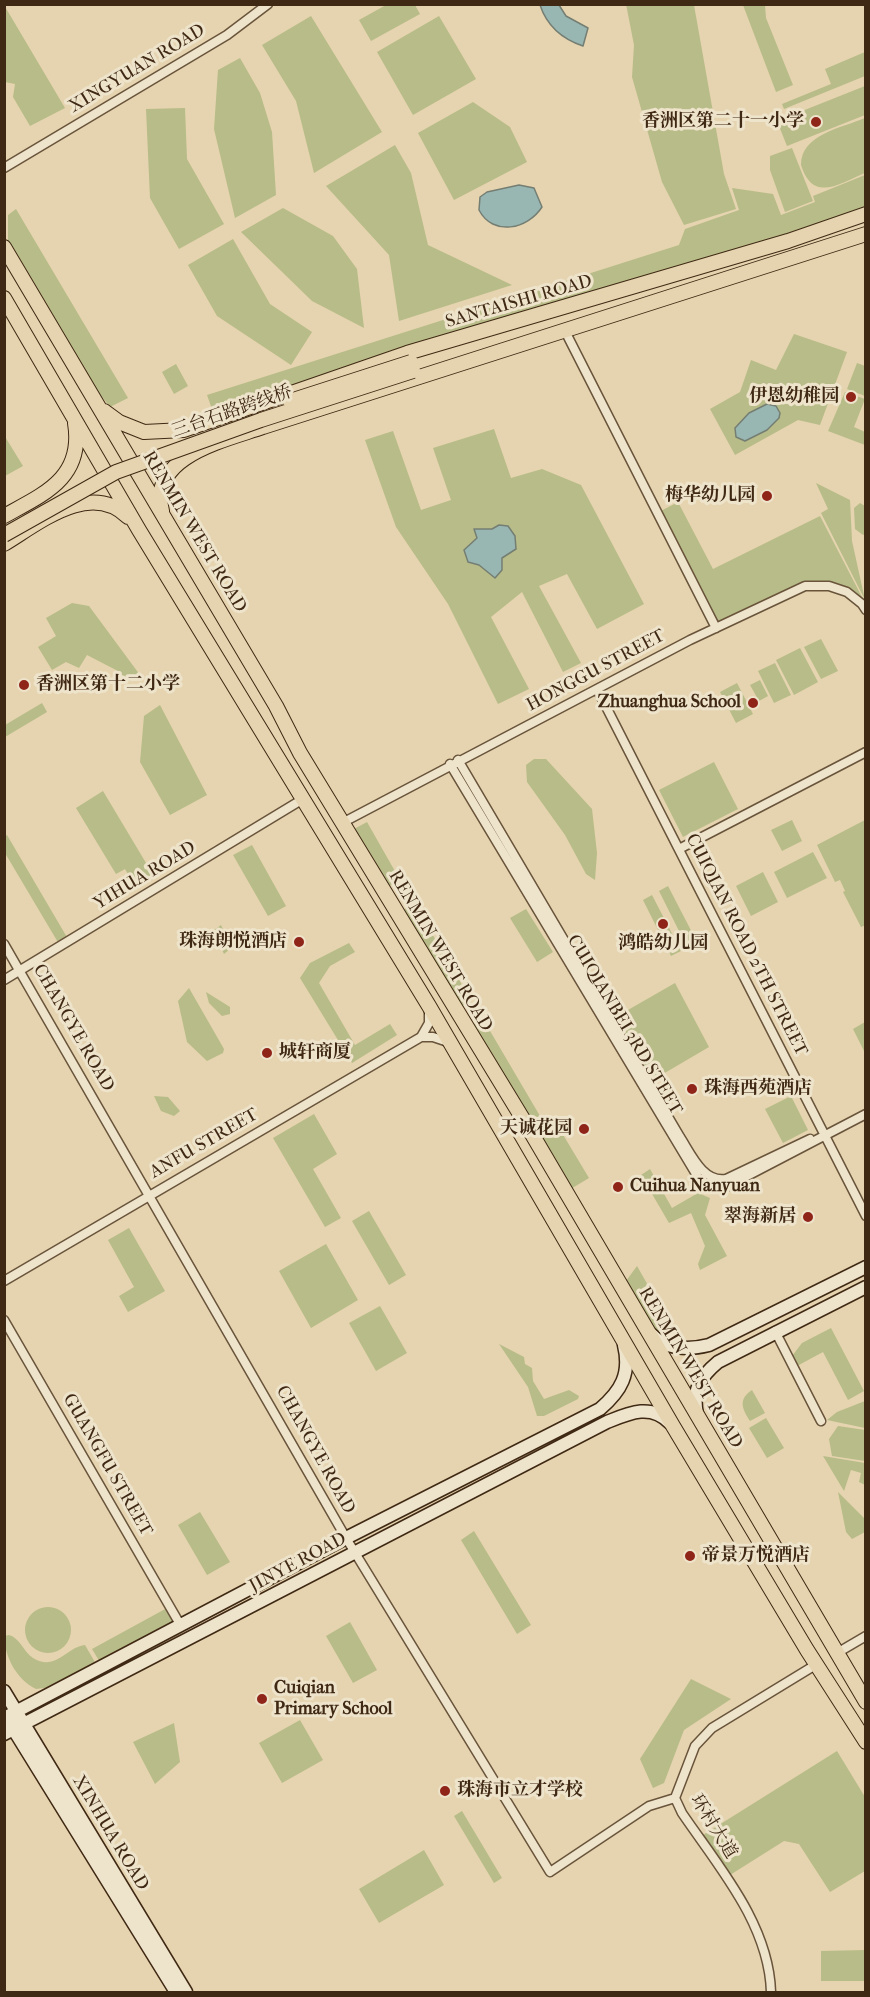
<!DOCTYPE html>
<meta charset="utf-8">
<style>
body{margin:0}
#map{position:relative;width:870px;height:1997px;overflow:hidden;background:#e5d4af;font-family:"IM FELL French Canon",serif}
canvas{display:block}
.frame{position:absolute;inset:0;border:6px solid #402914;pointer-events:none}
</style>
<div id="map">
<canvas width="870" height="1997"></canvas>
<div class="frame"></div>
</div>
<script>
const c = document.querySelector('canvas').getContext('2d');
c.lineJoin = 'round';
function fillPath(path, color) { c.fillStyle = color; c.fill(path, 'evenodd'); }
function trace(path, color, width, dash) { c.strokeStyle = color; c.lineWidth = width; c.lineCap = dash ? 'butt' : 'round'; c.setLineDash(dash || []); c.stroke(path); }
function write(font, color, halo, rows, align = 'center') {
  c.font = font + ' "IM FELL French Canon","Noto Serif SC",serif'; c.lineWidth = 6; c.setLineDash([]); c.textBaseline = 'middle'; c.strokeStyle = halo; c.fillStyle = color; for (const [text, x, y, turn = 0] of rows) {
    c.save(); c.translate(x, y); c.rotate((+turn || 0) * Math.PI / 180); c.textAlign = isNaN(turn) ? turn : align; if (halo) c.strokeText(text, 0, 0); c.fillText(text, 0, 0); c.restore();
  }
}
fillPath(new Path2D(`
 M626 4 694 5 724 174 736 209 684 225 662 182 632 77 634 45Z
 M4 5 65 108 30 126 13 97 15 84 5 82Z
 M386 5H415L420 14 371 41 359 20Z
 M743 5H765L766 18 793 85 776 92Z
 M311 16 382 132 314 173 296 101 262 45Z
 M439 16 476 79 413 115 377 52Z
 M865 52V76L784 109 782 104 831 84 825 69Z
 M240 58 260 93 272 132 276 195 235 218 214 129 218 70Z
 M865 86V115L787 146 777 121Z
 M473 102 510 127 527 162 454 200 418 133Z
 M185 108 187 159 224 224 179 249 150 198 146 109Z
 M865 118V173C839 184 813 203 801 165 801 134 842 128 865 118Z
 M395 145 411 173 428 245 512 285 399 321 389 255 326 186Z
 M792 148 813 201 785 212 770 170V156Z
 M865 175V212L261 401 212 409 207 395 679 245 685 229 739 210 732 188 773 194 781 215 815 202 813 196Z
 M283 208 333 236 357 269 364 328 312 301 241 232Z
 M16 209 128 398 110 407 83 373 8 242V215Z
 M233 239 270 304 312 332 291 365 217 316 188 265Z
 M794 334 847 352 820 425 798 420 735 455 710 409 740 392 751 360 776 370Z
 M857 363 865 366V396L847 389Z
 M176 364 188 386 174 394 162 372Z
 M845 392 865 399 854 427 865 432V445L828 431Z
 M494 429 511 478 542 469 581 485 644 604 597 629 567 574 539 586 581 663 563 672 522 592 491 617 529 689 498 704 448 604 396 527 365 440 393 431 421 510 451 500 433 448Z
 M4 435 23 466 5 476H4Z
 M816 483 850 500 852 541 865 600 821 513 828 509Z
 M678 502 713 569 820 516 864 601 827 582 804 581 718 622 661 511Z
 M860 503 865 506V534L863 535 855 529 854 508Z
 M72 603 89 606 140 675 129 681 116 670 87 655 79 668 66 662 52 670 38 647 56 636 46 618Z
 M821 639 838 671 821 679 804 647Z
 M800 648 818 682 794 695 776 660Z
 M775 663 791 695 774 703 758 671Z
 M760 680 768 696 759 701 750 685Z
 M737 683 753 714 736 723 720 692Z
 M42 703 47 712 5 737V725Z
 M160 705 207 795 170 815 140 762 144 716Z
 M534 759H546L592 809 597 853 595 880 586 874 565 835 527 782 526 765Z
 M714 762 738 809 683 837 659 790Z
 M103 791 155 878 137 889 125 869 116 874 76 808Z
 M792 820 802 841 782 851 771 830Z
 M865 820 866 925 861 927 843 892 845 891 840 880 835 882 817 845Z
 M367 822 400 880 388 887 354 829Z
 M7 835 68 939 59 944 5 853 4 837Z
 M252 845 286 906 268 916 233 855Z
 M813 852 827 878 787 898 774 872Z
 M763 872 778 902 751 916 736 886Z
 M668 886 697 942 687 947 659 891Z
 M652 895 681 951 671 956 643 900Z
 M414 903 471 1000 459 1008 402 911Z
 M526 909 553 952 537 962 510 918Z
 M221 925 231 948 224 954 213 931Z
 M349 943 355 952 330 966 319 983 355 1045 390 1024 397 1035 352 1063 300 978 310 963Z
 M675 983 709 1047 651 1081 614 1018Z
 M189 988 224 1049 223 1053 207 1061 187 1042 178 1001Z
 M206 992 230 1007V1014L222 1016 209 1003Z
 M483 1019 540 1116 528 1123 470 1026Z
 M865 1022V1053L853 1029Z
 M154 1096 168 1097 180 1111 174 1116 161 1111Z
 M791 1096 808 1130 783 1143 765 1109Z
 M314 1114 337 1154 313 1169 341 1218 325 1227 273 1138Z
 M559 1128 589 1178 569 1190 540 1139Z
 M650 1169 672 1208 698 1193 710 1198 705 1215 727 1256 700 1270 698 1264 705 1246 691 1213 669 1223 641 1175Z
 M369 1211 406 1275 389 1285 352 1221Z
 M129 1228 165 1291 128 1312 119 1296 134 1287 108 1240Z
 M326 1244 358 1300 311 1328 279 1271Z
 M637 1266 670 1324 656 1333 626 1281Z
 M380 1306 407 1353 376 1371 349 1323Z
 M831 1328 864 1391 848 1400 823 1352 797 1366 792 1356 802 1343Z
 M499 1344 524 1357 525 1364 532 1368 533 1381 544 1399 569 1390 579 1396 578 1399 544 1416H537L528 1387Z
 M752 1390 765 1413 750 1421C742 1409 738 1399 752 1390Z
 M865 1401V1428L827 1420 837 1412Z
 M766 1418 784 1448 767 1458 749 1428Z
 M838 1426 865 1430V1461L832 1456 829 1439Z
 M823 1456 865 1463V1485L859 1482 861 1473 851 1470 844 1491Z
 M838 1492 865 1519V1532L852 1539 846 1532Z
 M200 1512 230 1562 207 1575 178 1525Z
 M474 1531 531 1625 517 1634 461 1540Z
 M25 1630a23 23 0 1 1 46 0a23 23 0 1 1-46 0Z
 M167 1608 176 1625 101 1664 92 1649Z
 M350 1622 377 1670 353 1683 326 1636Z
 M9 1635C20 1638 23 1651 33 1658 56 1672 66 1647 85 1645L96 1664 52 1687 36 1689C16 1679 5 1657 4 1636Z
 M691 1679 731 1699 684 1730 664 1783 653 1788 640 1759Z
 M300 1720 323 1760 282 1783 259 1743Z
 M174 1723 180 1762 155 1784 133 1742Z
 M837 1751 865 1797V1871L830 1892 799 1844 784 1841 730 1875 703 1835Z
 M462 1811 502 1878 494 1883 454 1816Z
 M424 1850 444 1885 379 1923 359 1889Z
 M865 1950V1981H821V1951Z`), '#b8bc88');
const water = new Path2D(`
 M540 5H559L566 16 588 28 583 46C562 39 547 26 540 5Z
 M519 185 534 188 542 207C528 229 493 237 479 210L480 197 487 192Z
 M767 404 776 406 780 413 779 418 767 430 745 441 736 437 735 428 749 413Z
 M499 525 508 526 515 536 516 549 502 558V570L495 578 479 565 468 562 464 550 477 538 474 529H492Z`);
fillPath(water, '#98b7b3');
trace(water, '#757e73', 1.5);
const street = new Path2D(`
 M4 168 227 35 268 4
 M565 331 716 628
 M597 689 866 1216
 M458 760 680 1137C691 1154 703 1183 726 1179L810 1139
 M450 764 699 1179 711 1187H726L866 1114
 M342 823 690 640 805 586H829L847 592 862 604 866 610
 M679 849 866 752
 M4 944 346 1538 550 1872 649 1806 675 1798
 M4 980 303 799
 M429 1010V1023L421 1037H433L448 1042
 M4 1281 421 1037
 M4 1320 181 1626
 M775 1331 821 1421
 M837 1653 866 1636
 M771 1992C769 1924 718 1866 682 1813L675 1798 695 1746 712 1728 817 1664`);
const secondary = new Path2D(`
 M651 1334C665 1350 689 1350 709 1345L866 1267
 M697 1414C692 1390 700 1377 718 1362L866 1287
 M4 1691 186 1992
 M4 1718 346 1538 600 1409C621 1391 631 1374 624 1345
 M9 1722 176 1992
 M4 1734 607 1422C629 1413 651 1403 670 1423`);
const primary = new Path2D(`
 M4 247 276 706 300 753 529 1129 866 1702
 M4 298 139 530 429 1006 673 1426 807 1650 866 1742
 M104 411 119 422 144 432 184 430 407 353 788 241 866 214
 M162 511C148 456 226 440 263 427L866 234
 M4 516C44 494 84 478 75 423
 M4 544C39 523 90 480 128 517`);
trace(street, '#69543b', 11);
trace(secondary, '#402914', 15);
trace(primary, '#402914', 16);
trace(street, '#eee3cb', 8);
trace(secondary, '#eee3cb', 12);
trace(primary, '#e5d4af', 14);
const primaryBridge = new Path2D(`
 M290 401 411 362
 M4 535 116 472 261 420 413 371`);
trace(primaryBridge, '#402914', 16, []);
trace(primaryBridge, '#e5d4af', 14);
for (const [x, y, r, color] of [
 [816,122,6,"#8f2418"],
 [851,397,6,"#8f2418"],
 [767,496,6,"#8f2418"],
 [24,685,6,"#8f2418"],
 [753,703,6,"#8f2418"],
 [663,924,6,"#8f2418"],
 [299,942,6,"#8f2418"],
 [267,1053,6,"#8f2418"],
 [692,1089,6,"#8f2418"],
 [584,1129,6,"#8f2418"],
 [618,1187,6,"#8f2418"],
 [808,1217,6,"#8f2418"],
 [690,1556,6,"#8f2418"],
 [262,1699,6,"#8f2418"],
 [445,1791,6,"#8f2418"]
]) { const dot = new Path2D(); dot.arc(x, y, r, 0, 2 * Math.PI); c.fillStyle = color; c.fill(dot); trace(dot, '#eee3cb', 2); }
write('18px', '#402914', '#eee3cb', [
 ["XINGYUAN ROAD",137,69,-31],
 ["SANTAISHI ROAD",519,302,-16],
 ["三台石路跨线桥",232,412,-19],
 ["RENMIN WEST ROAD",194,532,59],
 ["HONGGU STREET",596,671,-28],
 ["YIHUA ROAD",145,876,-31],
 ["CUIQIAN ROAD 2TH STREET",746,945,63],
 ["RENMIN WEST ROAD",440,951,59],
 ["CUIQIANBEI 3RD STEET",624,1025,59],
 ["CHANGYE ROAD",73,1028,60],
 ["ANFU STREET",204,1144,-30],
 ["RENMIN WEST ROAD",690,1368,59],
 ["CHANGYE ROAD",315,1450,61],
 ["GUANGFU STREET",107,1465,60],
 ["JINYE ROAD",298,1563,-28],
 ["环村大道",713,1827,58],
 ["XINHUA ROAD",110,1833,59]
]);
write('bold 18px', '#402914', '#eee3cb', [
 ["香洲区第二十一小学",804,122],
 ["伊恩幼稚园",839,397],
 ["梅华幼儿园",755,496],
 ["香洲区第十二小学",36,685,"left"],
 ["Zhuanghua School",741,703],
 ["珠海朗悦酒店",287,942],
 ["鸿皓幼儿园",663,944,"center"],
 ["城轩商厦",279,1053,"left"],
 ["珠海西苑酒店",704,1089,"left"],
 ["天诚花园",572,1129],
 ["Cuihua Nanyuan",630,1187,"left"],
 ["翠海新居",796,1217],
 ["帝景万悦酒店",702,1556,"left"],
 ["Cuiqian",274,1689,"left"],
 ["Primary School",274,1710,"left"],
 ["珠海市立才学校",457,1791,"left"]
], 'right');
</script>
